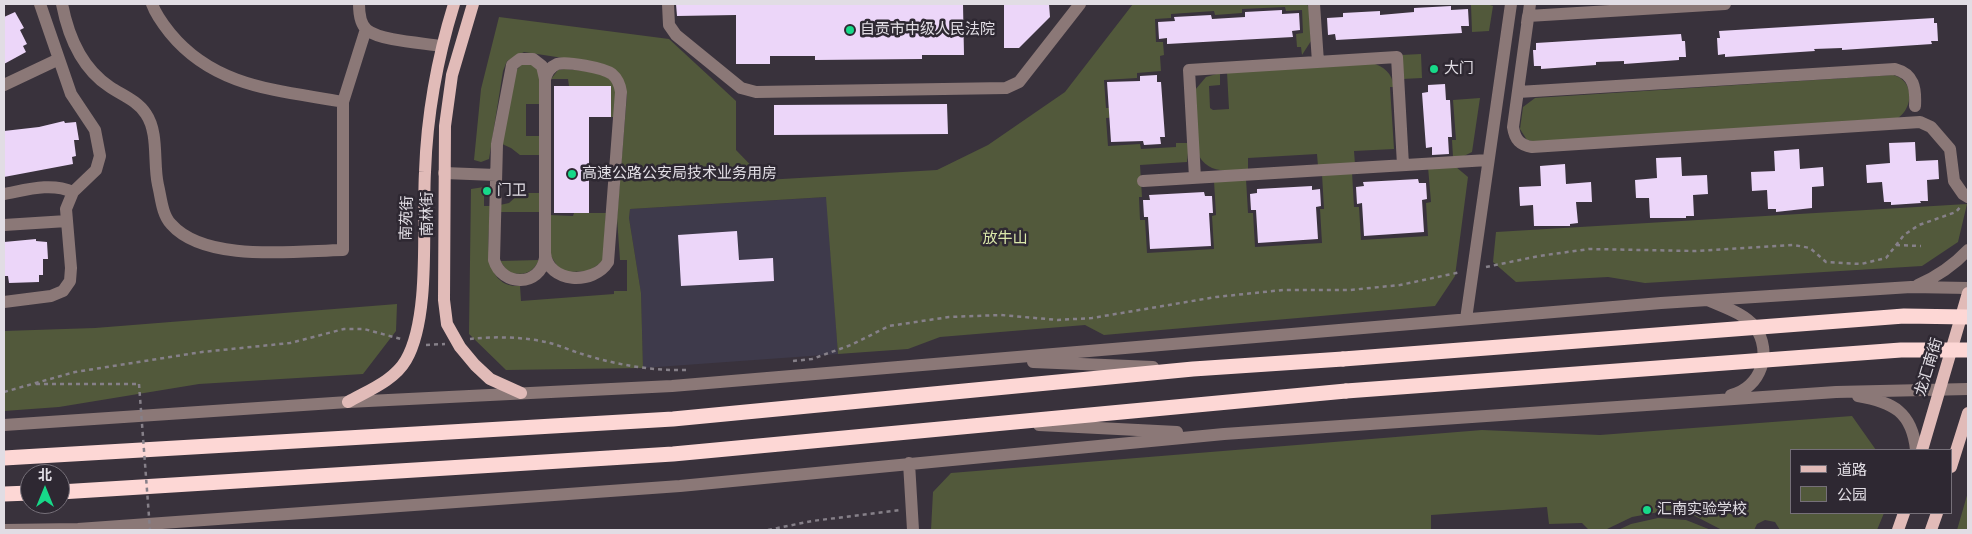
<!DOCTYPE html>
<meta charset="utf-8">
<style>
body{margin:0}
#map{position:relative;width:1972px;height:534px;overflow:hidden;background:#39323c;font-family:"Open Sans","Noto Sans SC",sans-serif}
canvas{display:block}
.frame{position:absolute;inset:0;border:5px solid #e1dde4;pointer-events:none}
.legend{position:absolute;left:1790px;top:449px;width:162px;height:65px;box-sizing:border-box;background:#2e2832;border:1px solid #767079;margin:0;padding:6px 9px;list-style:none;font-size:15px;color:#e1dde4}
.legend li{display:flex;align-items:center;gap:10px;height:25px}
.legend b{width:25px;border:1px solid #767079}
.north{position:absolute;left:20px;top:464px;width:50px;height:50px;box-sizing:border-box;background:#2e2832;border:1px solid #767079;border-radius:50%;rotate:0deg;font-size:14px;font-weight:700;line-height:20px;text-align:center;color:#e1dde4}
.north::after{content:'';display:block;margin:auto;width:18px;height:22px;background:#17d989;clip-path:polygon(50% 0,100% 100%,50% 72%,0 100%)}
</style>
<div id="map">
<canvas width="1972" height="534"></canvas>
<div class="frame"></div>
<ul class="legend">
<li><b style="height:6px;background:#e1bbb8"></b>道路</li>
<li><b style="height:14px;background:#52593b"></b>公园</li>
</ul>
<div class="north">北</div>
</div>
<script>
const c = document.querySelector('canvas').getContext('2d');
c.lineJoin = 'round';
function fillPath(path, color) { c.fillStyle = color; c.fill(path, 'evenodd'); }
function trace(path, color, width, dash) { c.strokeStyle = color; c.lineWidth = width; c.lineCap = dash ? 'butt' : 'round'; c.setLineDash(dash || []); c.stroke(path); }
function write(font, color, halo, rows, align = 'center') {
  c.font = font + ' "Open Sans","Noto Sans SC",sans-serif'; c.lineWidth = 5; c.setLineDash([]); c.textBaseline = 'middle'; c.strokeStyle = halo; c.fillStyle = color; for (const [text, x, y, turn = 0] of rows) {
    c.save(); c.translate(x, y); c.rotate((+turn || 0) * Math.PI / 180); c.textAlign = isNaN(turn) ? turn : align; if (halo) c.strokeText(text, 0, 0); c.fillText(text, 0, 0); c.restore();
  }
}
fillPath(new Path2D(`
 M827 197 838 354 643 368 641 293 629 218 630 209Z`), '#3e3a4b');
fillPath(new Path2D(`
 M1133 4H1307L1309 8 1311 41 1302 55 1301 47H1297L1296 34 1303 33 1302 10 1286 11 1285 7 1242 9V13L1215 15 1214 11 1171 14V18L1155 19 1156 42H1163L1164 55 1160 56 1161 71 1137 73V78L1104 80 1106 108H1116L1117 117 1106 118 1108 146 1140 144 1141 149 1176 147V143H1189L1187 162 1140 165 1142 197H1139L1140 220H1145L1147 253 1214 249 1212 216 1216 215 1214 181 1246 179 1248 213H1253L1255 247 1322 243 1320 209H1324L1322 174 1352 172 1354 207H1359L1361 240 1428 236 1426 203 1431 202 1428 167H1456L1468 177 1455 276 1435 306 1104 335 1085 325 940 337 908 349 838 354 826 197 630 209 629 218 641 293 643 368 506 370 469 334 471 189 484 187V206H490C490 232 479 288 520 286L521 301 614 294V291H627V260H620L617 218 627 94 602 64 524 52 507 61 503 71 489 159 481 162 474 160 481 89 499 17 669 39 736 101V150L765 180 937 170 988 145 1065 92Z
 M1487 4 1493 6 1489 31 1472 32 1471 5Z
 M1421 54 1422 78 1402 79 1401 55Z
 M1371 63C1384 66 1392 73 1394 87H1390L1394 149 1354 151 1355 164 1318 166 1317 154 1248 158V170C1229 170 1210 175 1199 156L1195 90 1206 77 1220 73V85L1209 86 1210 108 1213 110 1229 109 1227 72Z
 M521 65H534L539 72 540 104H526V136H540V155H520L511 148 502 144 514 73Z
 M565 69C580 71 611 70 615 88 617 97 614 108 614 117H611V86H569L568 79H551L558 70Z
 M1893 75C1914 80 1914 107 1898 118L1537 142 1527 140 1520 129 1523 107 1535 98Z
 M1480 98 1472 152 1464 156 1453 157 1452 140H1456L1453 100Z
 M520 193H540V212H500V205L509 203Z
 M1967 204 1958 242 1922 266 1645 283 1608 277 1516 282 1493 262 1496 232Z
 M574 213H606L603 261 589 271 569 272 559 269 551 256 550 215 573 216Z
 M539 260C532 274 524 275 509 273L500 261Z
 M397 304 396 331 363 374 199 384 59 407 4 411V331L95 328Z
 M1852 416 1876 450H1791V513H1884L1877 530H1780L1775 522 1765 520 1757 524 1754 530H1722L1695 516 1659 512 1632 517 1605 530H1589L1582 523 1549 524 1547 507 1431 515V530H931L933 492 951 473 1482 430 1600 435Z
 M1968 492V530H1957Z
 M1658 518 1686 520 1711 530H1618L1631 524Z`), '#52593b');
fillPath(new Path2D(`
 M676 4H963L964 55H922V59L815 60V56H770V64H736V15L677 16Z
 M1004 4H1049L1050 17 1019 48H1004Z
 M1451 6V10L1468 9 1469 26H1461L1462 33 1336 40 1335 34 1328 35 1327 18 1343 17V13L1380 11V15L1414 12V8Z
 M1282 10V14L1299 13 1300 30 1292 31 1293 37 1167 44V38L1159 39 1158 22 1175 21 1174 17 1211 15 1212 19 1245 17V12Z
 M15 12 24 28 20 30 27 44 23 46 26 52 4 64V17Z
 M1934 18V23H1937L1938 41H1931L1932 44 1842 50V48L1814 49 1815 51 1725 57V54L1718 55 1717 38H1720L1719 31Z
 M1681 34 1682 41H1685L1686 57H1679V60L1624 64V61L1596 62V65L1541 69V66H1534L1533 50H1536V43Z
 M1157 75V82H1161L1165 137H1160L1161 144 1144 145 1143 141 1111 142 1107 82 1140 81V76Z
 M1445 84 1446 100H1450L1452 137H1448L1449 154 1432 155V147L1426 148 1422 93 1428 92V85Z
 M554 86H611V117H589V213H554Z
 M947 104 948 134 774 135V105Z
 M64 121 65 123 76 122 79 140H74L76 156 72 157 73 164 4 177V131L39 127Z
 M1915 142 1916 161 1938 160 1939 179 1927 180 1928 201H1920L1921 203 1891 205V202H1884L1882 182 1867 183 1866 165 1890 163 1889 143Z
 M1799 149 1800 169 1823 167 1824 186 1812 187V208L1776 212V209H1768L1767 190 1752 191 1751 172 1775 171 1774 151Z
 M1681 157 1682 176 1707 175 1708 194 1693 195 1694 216H1686V218H1650L1649 198H1636L1635 180 1657 178 1656 158Z
 M1565 164 1566 184 1591 182 1592 202H1576L1578 223 1570 224V226H1534L1533 205 1520 206 1519 187 1541 186 1540 166Z
 M1418 179 1419 183H1426L1427 199 1422 200 1424 232 1364 236 1362 203 1357 204 1356 187 1364 186 1363 182Z
 M1312 186V190L1320 189 1321 206 1316 207 1318 239 1258 243 1256 210H1251L1250 194 1257 193V189Z
 M1204 192 1205 196H1212L1213 213H1209L1211 246 1150 249 1148 217H1144L1143 200H1150L1149 195Z
 M737 231 739 260 773 258 774 281 681 286 678 235Z
 M36 239V241L47 242 48 259H43V275H39V282L9 283 8 276H4V242Z`), '#ecd6f9');
trace(new Path2D(`
 M1896 245 1921 246
 M1486 267 1539 256 1589 249 1695 251 1794 245 1810 248 1826 262 1861 264 1886 258 1904 235 1919 225 1956 212 1961 206
 M470 339C495 336 526 337 550 343 561 346 572 351 582 354 617 365 652 371 688 370
 M426 345 445 344
 M793 361 812 359 851 345 889 326 949 317 1001 315 1058 320 1092 318 1216 297 1283 290H1350L1400 285 1461 272
 M36 384H139
 M4 392 75 372 202 352 290 343 344 329H364L401 339
 M768 530 812 521 900 510`), '#868089', 2.5, [4, 4]);
trace(new Path2D(`
 M62 4C68 35 81 68 110 87 122 95 138 101 146 114 159 133 153 163 158 185 161 197 162 215 171 224 205 263 295 251 343 250V102L366 29
 M152 4C156 15 162 23 170 33 215 88 278 90 343 102
 M359 4C359 12 360 24 367 30 381 41 423 43 441 46
 M668 4 669 25 676 35 741 88 756 92 1006 88 1019 82 1080 4
 M1314 4 1318 62
 M1530 4 1513 127C1515 140 1520 145 1532 147L1920 122 1931 127 1950 149 1954 181 1963 194 1968 197
 M1527 23 1528 16 1725 4
 M545 79 542 66 533 59H520L512 65 497 144 494 260C502 287 540 287 545 258V79C547 72 550 67 557 64 567 61 604 68 612 74 618 79 620 85 621 92L608 262C594 285 548 284 545 253
 M4 85 59 59
 M1518 92 1895 69C1914 74 1916 88 1915 106
 M444 173 496 175
 M1195 178 1189 70 1397 57 1403 165
 M1143 181 1488 160
 M4 194C26 190 51 182 73 192
 M4 225 67 221
 M1918 285C1938 276 1953 266 1968 250
 M1708 300C1723 307 1744 313 1755 327 1773 352 1761 388 1731 395
 M4 302 51 296 63 291 70 281 71 268 66 209 73 192 96 170 100 156 95 130 71 94 40 4
 M1466 319 1511 4
 M1033 362 1153 367
 M1858 396C1893 402 1912 412 1916 450
 M4 425 348 402 672 386 1661 303 1911 287 1968 288
 M1039 425 1177 432
 M909 463 913 530
 M4 530 78 529 680 486 1224 434 1836 392 1968 389`), '#8b7877', 12);
trace(new Path2D(`
 M473 4 452 75 445 126 444 300 447 324 460 347 475 365 490 379 521 393
 M348 402C367 391 394 381 406 360 431 317 422 224 425 172 427 114 437 59 454 4
 M1922 450 1968 293
 M1951 467 1968 413
 M1898 530 1904 513
 M1931 530 1937 513`), '#e1bbb8', 12);
trace(new Path2D(`
 M4 458 673 419 1193 369 1343 359
 M60 492 673 454 1346 391
 M4 494 30 493`), '#fdd7d5', 15);
trace(new Path2D(`
 M139 384 150 530`), '#868089', 2.5, [4, 4]);
trace(new Path2D(`
 M1343 359 1904 316 1968 317
 M1346 391 1901 350H1968`), '#fdd7d5', 15);
for (const [x, y, r, color] of [
 [850,30,5,"#17d989"],
 [1434,69,5,"#17d989"],
 [572,174,5,"#17d989"],
 [487,191,5,"#17d989"],
 [1647,510,5,"#17d989"]
]) { const dot = new Path2D(); dot.arc(x, y, r, 0, 2 * Math.PI); c.fillStyle = color; c.fill(dot); trace(dot, '#2e2832', 2); }
write('15px', '#e1dde4', '#2e2832', [
 ["自贡市中级人民法院",860,30],
 ["大门",1444,69],
 ["高速公路公安局技术业务用房",582,174],
 ["门卫",497,191],
 ["汇南实验学校",1657,510]
], 'left');
write('15px', '#e1dde4', '#2e2832', [
 ["南林街",428,214,-90],
 ["南苑街",407,218,-88],
 ["龙汇南街",1929,367,-73]
]);
write('15px', '#dbe8aa', '#2e2832', [
 ["放牛山",1005,239]
]);
</script>
